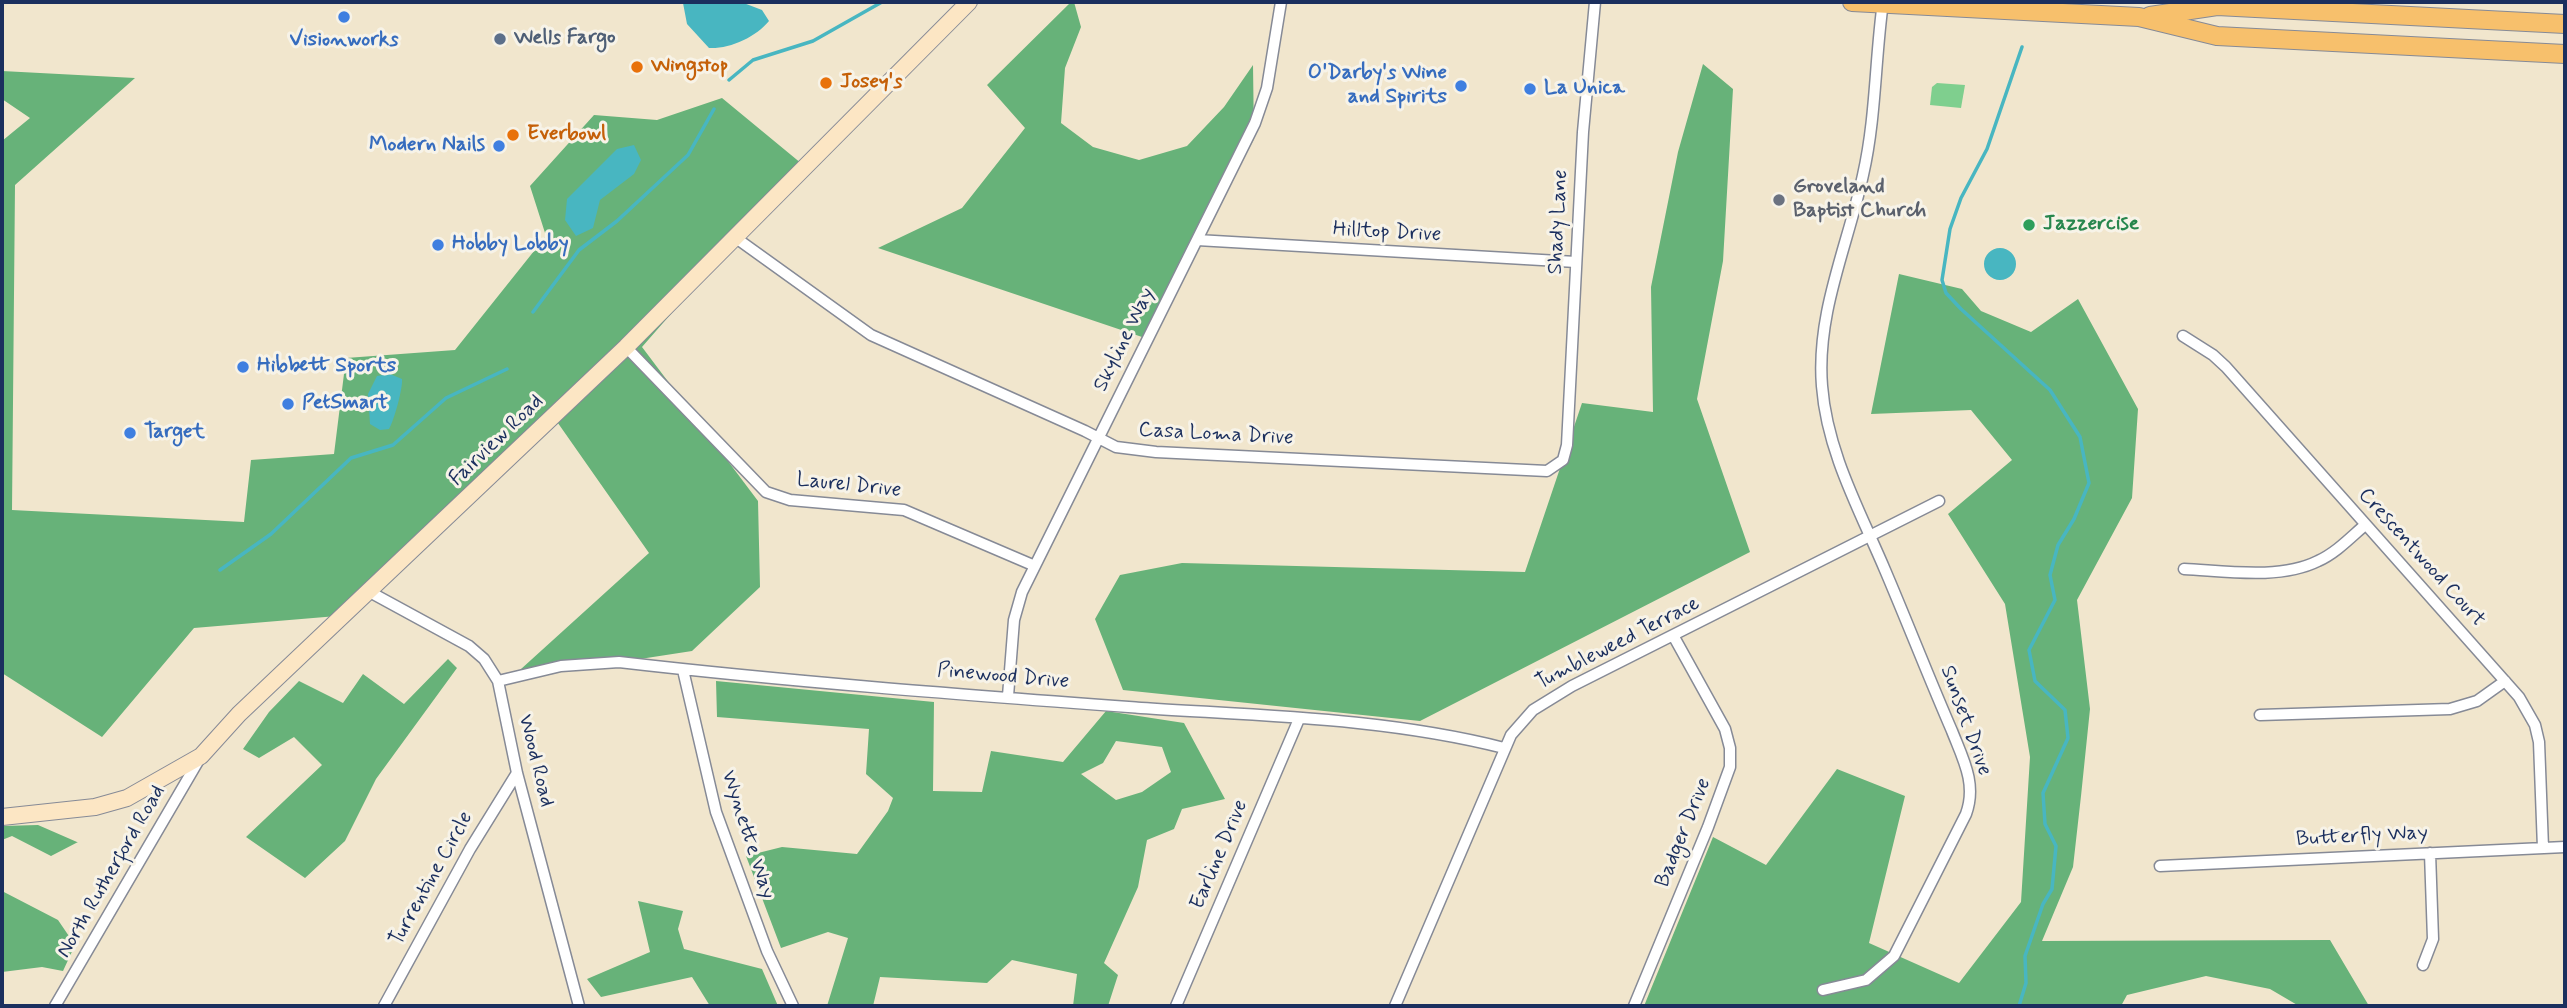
<!DOCTYPE html>
<style>
body{margin:0}
#map{position:relative;width:2567px;height:1008px;overflow:hidden;background:#f1e6cd;font-family:Mynerve,sans-serif}
canvas{display:block}
.frame{position:absolute;inset:0;border:4px solid #1b2f5e;pointer-events:none}
</style>
<div id="map">
<canvas width="2567" height="1008"></canvas>
<div class="frame"></div>
</div>
<script>
const c = document.querySelector('canvas').getContext('2d');
c.lineJoin = 'round';
function fillPath(path, color) { c.fillStyle = color; c.fill(path, 'evenodd'); }
function trace(path, color, width, dash) { c.strokeStyle = color; c.lineWidth = width; c.lineCap = dash ? 'butt' : 'round'; c.setLineDash(dash || []); c.stroke(path); }
function write(font, color, halo, rows, align = 'center') {
  c.font = font + ' Mynerve,sans-serif'; c.lineWidth = 6; c.setLineDash([]); c.textBaseline = 'middle'; c.strokeStyle = halo; c.fillStyle = color; for (const [text, x, y, turn = 0] of rows) {
    c.save(); c.translate(x, y); c.rotate((+turn || 0) * Math.PI / 180); c.textAlign = isNaN(turn) ? turn : align; if (halo) c.strokeText(text, 0, 0); c.fillText(text, 0, 0); c.restore();
  }
}
fillPath(new Path2D(`
 M1937 83 1965 85 1961 108 1930 105 1932 87Z`), '#7fcf8e');
fillPath(new Path2D(`
 M1071 2H1074L1081 27 1065 68 1061 123 1093 147 1139 160 1187 146 1224 107 1253 65 1254 139 1148 339 878 248 962 208 1025 128 987 85Z
 M1703 64 1733 89 1723 261 1697 399 1750 552 1420 721 1123 690 1095 619 1120 575 1182 563 1525 572 1582 403 1653 412 1651 287 1678 152Z
 M2 71 135 78 15 185 12 510 244 522 251 460 334 454 346 358 455 350 546 236 530 186 594 115 657 120 722 98 802 164 642 347 758 501 760 587 692 651 510 679 649 553 553 416 337 616 194 628 102 737 2 673V141L30 118 2 99Z
 M1899 274 1962 289 1981 311 2031 332 2078 299 2138 409 2132 498 2077 600 2090 709 2081 796 2073 867 2042 941 2330 940 2369 1006H2299L2270 989 2206 976 2127 995 2121 1006H1644L1713 837 1766 865 1837 769 1905 796 1869 943 1959 983 2021 902 2030 757 2005 604 1948 514 2012 460 1971 410 1871 414Z
 M448 659 457 668 376 779 345 841 305 878 246 837 322 765 294 737 259 758 243 749 269 712 299 681 343 703 363 674 404 704Z
 M716 681 934 702 933 791 982 792 991 751 1063 762 1106 711 1184 723 1225 799 1182 809 1174 829 1147 840 1138 887 1104 963 1118 975 1108 1006H1073L1077 974 1012 960 987 983 880 977 873 1006H827L848 938 828 932 781 948 746 856 782 847 857 854 888 811 893 798 866 774 869 729 717 717ZM1116 741 1162 747 1171 772 1142 792 1116 800 1081 774 1103 763Z
 M38 825 77 842H78L51 856 12 836 2 840V826Z
 M2 891 58 920 75 945 63 971 42 967 2 972Z
 M638 901 683 911 678 929 684 949 762 969 778 1006H710L692 977 601 997 587 979 650 952Z`), '#67b279');
fillPath(new Path2D(`
 M741 2 762 10 769 21C756 37 730 49 709 48L687 24 683 3Z
 M634 145 641 160 634 174 600 200 593 228 576 236 565 220 567 199 617 149Z
 M1984 264a16 16 0 1 1 32 0a16 16 0 1 1-32 0Z
 M390 374 402 379C403 388 394 421 389 429L380 430 370 424 368 394 377 376Z`), '#48b6c1');
trace(new Path2D(`
 M729 80 753 60 813 41 882 2
 M533 312 579 250 617 221 688 155 714 109
 M220 570 271 534 351 458 393 445 446 398 507 369
 M2019 1006 2026 983 2025 956 2043 904 2052 889 2056 846 2045 824 2043 793 2068 738 2065 710 2035 681 2029 650 2055 600 2050 575 2058 545 2074 519 2089 483 2080 437 2050 390 1961 309 1946 293 1942 280 1950 229 1961 198 1987 149 2022 47`), '#48b6c1', 3.5);
const street = new Path2D(`
 M736 238 871 335 1085 431 1116 447 1156 452 1547 471 1563 460 1567 445 1583 132 1595 2
 M1197 240 1576 262
 M2183 336 2213 355 2226 367 2519 697 2535 725 2539 742 2543 848
 M626 347 766 492 790 500 904 510 1035 566
 M2184 569C2225 571 2280 580 2318 561 2336 553 2351 537 2365 525
 M368 591 469 646 484 659 498 681 517 773 579 1006
 M683 670 716 812 767 951 793 1006
 M498 681 561 666 619 662C792 682 967 695 1141 708 1263 716 1386 718 1504 748
 M1008 696 1014 620 1022 592 1255 123 1267 88 1281 2
 M2260 715 2450 709 2477 701 2505 681
 M2160 866 2565 847
 M2423 965 2433 939 2430 853
 M1823 990 1866 980 1894 956 1966 814C1977 784 1963 759 1952 731 1929 678 1908 624 1885 570 1860 511 1827 452 1822 386 1816 313 1848 245 1863 175 1876 118 1875 59 1883 2
 M55 1006 200 758
 M384 1006 470 849 517 773
 M1176 1006 1299 719
 M1395 1006 1511 735 1533 710 1572 686 1939 501
 M1634 1006 1708 827 1730 767V748L1725 729 1674 637`);
const secondary = new Path2D(`
 M2 817 95 807 127 798 201 756 239 714 626 347 969 2`);
const primary = new Path2D(`
 M1852 2 2139 17 2217 36 2565 54
 M2150 16 2217 6 2565 24`);
trace(street, '#868a96', 13);
trace(secondary, '#868a96', 18);
trace(primary, '#868a96', 20);
trace(street, '#fff', 10);
trace(secondary, '#fce6c4', 16);
trace(primary, '#f7c06c', 18);
for (const [x, y, r, color] of [
 [344,17,7,"#3f7fe0"],
 [500,39,7,"#5c6f8a"],
 [637,67,7,"#e8710a"],
 [826,83,7,"#e8710a"],
 [1461,86,7,"#3f7fe0"],
 [1530,89,7,"#3f7fe0"],
 [513,135,7,"#e8710a"],
 [499,146,7,"#3f7fe0"],
 [1779,200,7,"#6b7280"],
 [2029,225,7,"#2e9e5b"],
 [438,245,7,"#3f7fe0"],
 [243,367,7,"#3f7fe0"],
 [288,404,7,"#3f7fe0"],
 [130,433,7,"#3f7fe0"]
]) { const dot = new Path2D(); dot.arc(x, y, r, 0, 2 * Math.PI); c.fillStyle = color; c.fill(dot); trace(dot, '#f7f3e8', 2.5); }
write('bold 21px', '#4e5e75', '#f7f3e8', [
 ["Wells Fargo",514,39]
], 'left');
write('bold 21px', '#366cbe', '#f7f3e8', [
 ["Visionworks",344,41,"center"],
 ["O'Darby's Wine",1447,74,"right"],
 ["and Spirits",1447,98,"right"],
 ["La Unica",1544,89],
 ["Modern Nails",485,146,"right"],
 ["Hobby Lobby",452,245],
 ["Hibbett Sports",257,367],
 ["PetSmart",302,404],
 ["Target",144,433]
], 'left');
write('bold 21px', '#c56008', '#f7f3e8', [
 ["Wingstop",651,67],
 ["Josey's",840,83],
 ["Everbowl",527,135]
], 'left');
write('bold 21px', '#5b616d', '#f7f3e8', [
 ["Groveland",1793,188],
 ["Baptist Church",1793,212]
], 'left');
write('21px', '#1b2f5e', '#f7f3e8', [
 ["Shady Lane",1559,222,-87],
 ["Hilltop Drive",1387,233,3],
 ["Skyline Way",1125,340,-64],
 ["Casa Loma Drive",1216,435,3],
 ["Fairview Road",497,441,-44],
 ["Laurel Drive",849,486,6],
 ["Crescentwood Court",2421,558,48],
 ["Tumbleweed Terrace",1618,644,-27],
 ["Pinewood Drive",1003,677,5],
 ["Sunset Drive",1965,721,70],
 ["Wood Road",535,761,76],
 ["Badger Drive",1684,833,-68],
 ["Wynette Way",747,835,72],
 ["Butterfly Way",2362,837,-3],
 ["Earline Drive",1220,855,-67],
 ["North Rutherford Road",112,872,-60],
 ["Turrentine Circle",432,879,-61]
]);
write('bold 21px', '#27864d', '#f7f3e8', [
 ["Jazzercise",2043,225]
], 'left');
</script>
